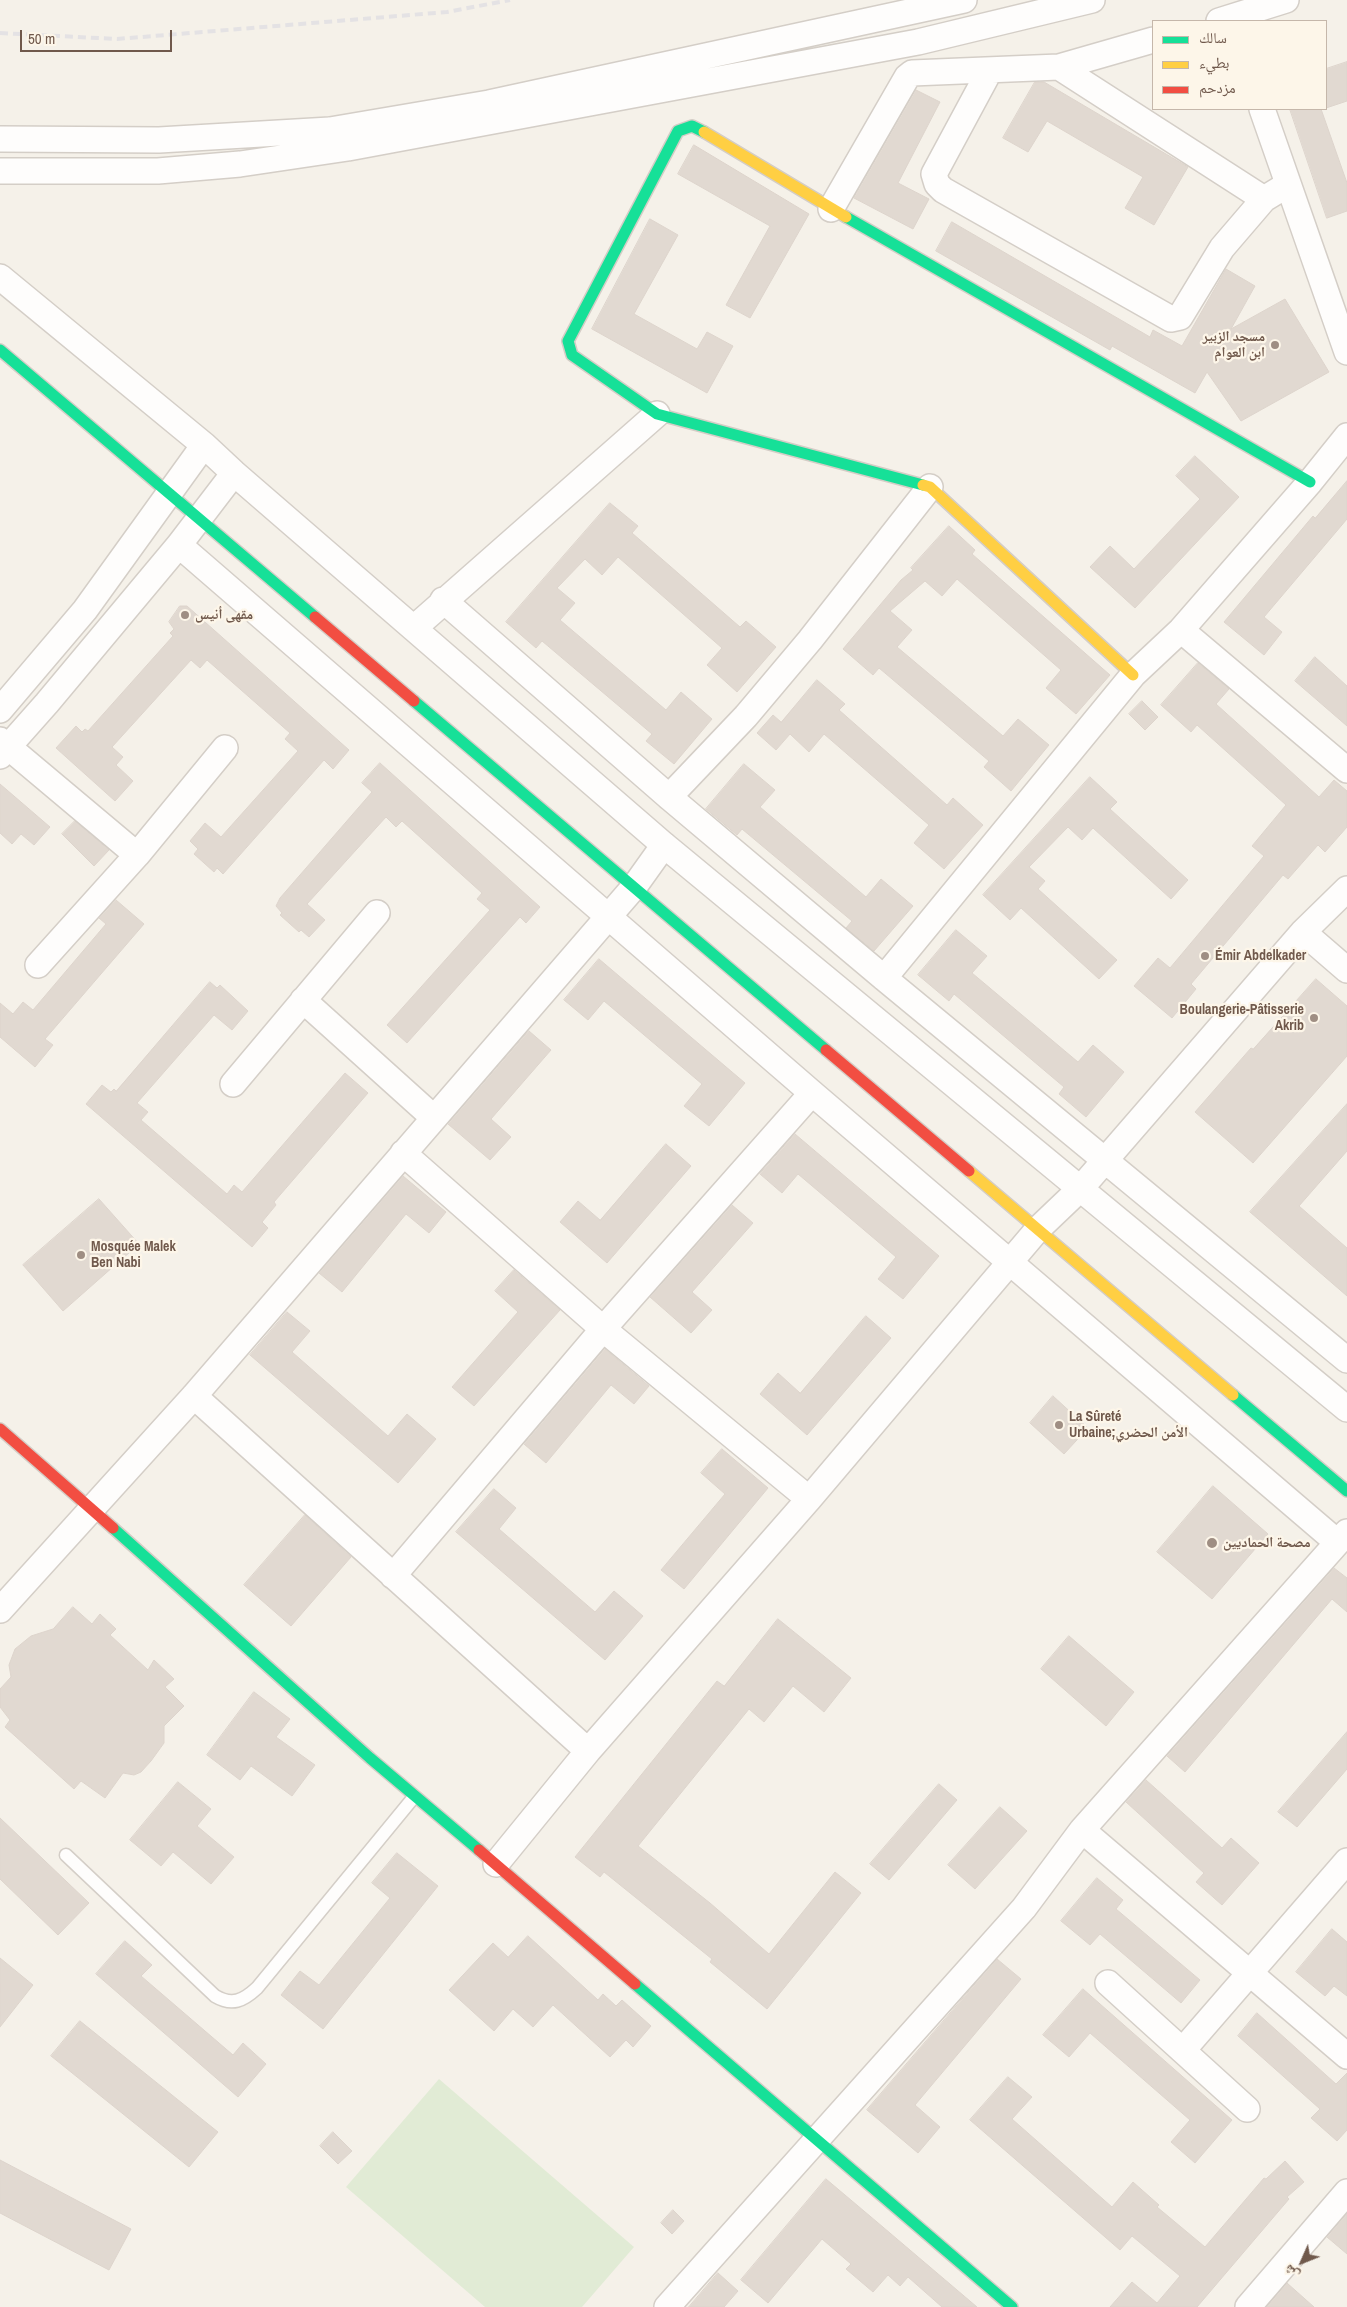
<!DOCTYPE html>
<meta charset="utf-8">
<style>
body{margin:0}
#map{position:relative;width:1347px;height:2307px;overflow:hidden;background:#f5f1e9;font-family:"Archivo Narrow","Noto Naskh Arabic",sans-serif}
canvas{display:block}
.legend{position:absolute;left:1152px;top:20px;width:175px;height:90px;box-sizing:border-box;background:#fdf6e9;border:1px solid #c5b7aa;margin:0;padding:6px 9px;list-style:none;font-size:15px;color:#70594c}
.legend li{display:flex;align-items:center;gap:10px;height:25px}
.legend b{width:25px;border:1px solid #c5b7aa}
.north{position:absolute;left:1277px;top:2237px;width:50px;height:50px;-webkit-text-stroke:4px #fdf6e9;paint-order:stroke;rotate:226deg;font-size:14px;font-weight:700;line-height:20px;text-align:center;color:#70594c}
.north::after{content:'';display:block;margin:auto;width:18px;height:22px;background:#70594c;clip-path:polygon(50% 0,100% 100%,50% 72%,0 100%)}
.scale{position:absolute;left:20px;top:30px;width:152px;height:22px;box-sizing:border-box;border:2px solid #70594c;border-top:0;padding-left:6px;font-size:15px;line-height:18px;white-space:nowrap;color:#70594c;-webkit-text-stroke:4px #fdf6e9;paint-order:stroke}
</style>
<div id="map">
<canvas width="1347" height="2307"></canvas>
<ul class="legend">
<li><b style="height:6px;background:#16e098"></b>سالك</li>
<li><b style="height:6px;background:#ffcf43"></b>بطيء</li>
<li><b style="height:6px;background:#f24e42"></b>مزدحم</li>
</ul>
<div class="north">ش</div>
<div class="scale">50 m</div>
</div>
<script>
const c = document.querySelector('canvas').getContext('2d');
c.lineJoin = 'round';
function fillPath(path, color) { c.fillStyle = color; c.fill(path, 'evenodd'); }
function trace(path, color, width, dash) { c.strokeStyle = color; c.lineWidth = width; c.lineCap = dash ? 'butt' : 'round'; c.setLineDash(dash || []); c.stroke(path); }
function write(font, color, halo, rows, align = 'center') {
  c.font = font + ' "Archivo Narrow","Noto Naskh Arabic",sans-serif'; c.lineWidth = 4.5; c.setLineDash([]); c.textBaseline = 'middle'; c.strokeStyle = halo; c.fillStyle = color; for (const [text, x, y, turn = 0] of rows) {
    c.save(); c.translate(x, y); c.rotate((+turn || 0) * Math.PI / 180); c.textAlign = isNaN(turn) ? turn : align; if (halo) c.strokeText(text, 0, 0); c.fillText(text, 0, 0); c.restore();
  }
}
fillPath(new Path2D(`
 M439 2079 634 2247 582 2307H485L346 2187Z`), '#e1ebd5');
const building = new Path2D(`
 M1347 62V101L1326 108V69Z
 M1035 82H1044L1188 167 1154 225 1125 208 1143 177 1047 121 1028 152 1003 138Z
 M916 90 940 102 898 183 929 199 913 229 854 198Z
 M1290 109H1321L1347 183V211L1327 218Z
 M694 145 809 214 750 318 726 305 770 226 678 174Z
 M650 219 678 235 634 314 697 349 707 332 733 346 707 393 592 329Z
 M952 222 1150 337 1153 330 1182 346 1226 269 1255 286 1231 329 1285 299 1329 372 1241 421 1207 372 1195 393 1112 346 1110 350 936 251Z
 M1195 456 1239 497 1135 608 1090 567 1110 546 1134 569 1200 499 1176 476Z
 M1347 481V519L1264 617 1282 632 1264 655 1224 622 1313 516 1315 518Z
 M610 503 638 526 632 533 740 627 746 621 776 647 737 692 707 665 722 648 618 557 602 575 585 559 557 588 575 603 560 620 666 710 681 692 712 719 674 764 646 741 652 734 542 641 536 648 506 622Z
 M949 526 975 550 972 554 1110 675 1076 714 1046 688 1061 670 957 579 942 596 925 581 890 611 912 630 897 647 1003 736 1018 719 1049 745 1011 791 984 767 989 761 879 668 873 675 843 649 901 580 913 570 911 568Z
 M180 606H187L349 750 333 769 324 760 223 874 217 868 214 872 194 854 198 849 190 841 205 823 221 837 298 751 285 739 290 733 207 660 200 668 191 660 112 747 123 757 116 765 133 781 115 801 56 748 76 726 82 732 85 729 88 731 173 636 170 633 174 629 169 622Z
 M1315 657 1347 686V726L1295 681Z
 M1198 663 1229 689 1216 704 1319 797 1334 780 1347 791V827L1325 852 1318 845 1288 879 1283 875 1191 984 1196 989 1172 1018 1134 986 1158 958 1170 968 1264 856 1252 846 1286 805 1197 725 1191 732 1161 705Z
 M817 680 845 704 839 710 947 805 953 798 983 825 944 869 914 843 929 825 824 734 809 752 790 734 776 750 757 733 773 715 781 722Z
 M1142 701 1158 717 1145 730 1129 714Z
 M380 763 540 907 526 923 520 917 407 1043 387 1025 490 910 477 899 482 893 402 821 396 827 386 817 307 904 325 920 309 937 301 930 299 932 280 915 282 913 276 906 280 898 372 792 362 783Z
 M744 764 775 790 760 807 866 897 881 879 913 906 874 951 846 928 852 921 742 829 737 835 706 809Z
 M1090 777 1117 802 1110 809 1188 880 1171 899 1093 828 1082 840 1068 827 1029 867 1045 881 1038 889 1117 960 1099 979 1021 908 1010 920 983 895Z
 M0 784 50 827 34 845 21 834 12 844 0 833Z
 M75 821 109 850 94 866 62 834Z
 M116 900 144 924 45 1039 53 1045 35 1067 0 1037V1003L13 1014 23 1002 33 1010 106 924 99 918Z
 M956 930 987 956 972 973 1078 1062 1093 1045 1124 1072 1086 1117 1059 1094 1064 1087 954 994 949 1001 918 975Z
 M599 959 745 1083 709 1126 684 1106 702 1084 604 1001 588 1020 564 1000Z
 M1316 979 1347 1006V1056L1253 1163 1195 1112 1251 1048 1253 1049Z
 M210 982 217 988 220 985 248 1011 232 1030 214 1015 137 1103 148 1112 141 1120 227 1194 234 1185 242 1192 345 1073 368 1093 274 1202 276 1205 262 1222 268 1228 252 1247 86 1104 102 1085 111 1092 114 1089 116 1091Z
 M529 1031 551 1050 491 1119 511 1137 490 1160 448 1124Z
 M1347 1104V1151L1299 1206 1347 1248V1296L1250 1212Z
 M795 1134 939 1256 903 1299 878 1279 896 1257 798 1174 782 1193 760 1174Z
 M666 1144 691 1166 607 1263 560 1222 578 1201 600 1220Z
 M403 1176 446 1212 429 1233 406 1214 342 1292 319 1273Z
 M99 1199 139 1244 63 1311 23 1265Z
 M732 1205 753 1223 692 1292 712 1310 691 1333 650 1297Z
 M514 1270 560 1310 474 1406 452 1387 518 1312 495 1291Z
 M287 1312 310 1331 292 1352 388 1436 407 1414 436 1439 398 1483 250 1355Z
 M866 1316 891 1338 807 1435 760 1394 778 1373 800 1393Z
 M605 1349 649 1386 634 1404 611 1385 546 1463 524 1444Z
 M1053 1396 1088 1428 1064 1454 1030 1423Z
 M722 1449 768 1488 684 1589 661 1570 725 1494 701 1473Z
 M1213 1486 1268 1534 1212 1599 1157 1552Z
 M494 1489 516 1508 499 1529 595 1612 614 1591 643 1616 605 1660 456 1532Z
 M305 1515 351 1557 291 1626 244 1585Z
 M1334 1568 1347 1578V1612L1332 1599 1185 1772 1167 1756Z
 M73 1607 92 1624 100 1614 116 1629 110 1635 148 1670 154 1660 174 1679 165 1687 184 1706 164 1726V1743L151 1761 141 1772 134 1775 123 1773 105 1798 81 1781 74 1789 5 1727 10 1720 0 1707V1689L11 1677 9 1665 15 1649 31 1636 53 1629Z
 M778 1619 851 1678 824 1712 793 1686 764 1722 749 1709 638 1846 710 1903 769 1954 835 1872 861 1893 767 2009 710 1962 712 1959 604 1872 600 1877 575 1857 717 1681 724 1686Z
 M1069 1636 1134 1692 1106 1726 1041 1669Z
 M254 1692 290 1719 276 1737 315 1765 292 1796 251 1766 240 1780 207 1755Z
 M1347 1732V1769L1297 1827 1278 1812Z
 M1146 1780 1222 1848 1231 1838 1259 1863 1222 1905 1196 1882 1204 1873 1126 1802Z
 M178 1782 211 1809 197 1826 234 1857 211 1884 173 1852 161 1866 130 1840Z
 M939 1784 957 1800 889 1880 870 1864Z
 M1000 1807 1027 1831 975 1889 948 1865Z
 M0 1818 89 1903 58 1935 0 1879Z
 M397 1853 438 1886 323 2029 281 1995 300 1971 319 1985 390 1898 372 1883Z
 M1097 1878 1123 1900 1116 1909 1200 1980 1181 2003 1100 1934 1090 1945 1061 1921Z
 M1332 1929 1347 1942V1996L1334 1986 1325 1996 1296 1972Z
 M528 1936 598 2000 603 1994 616 2006 622 2000 651 2026 633 2047 626 2040 610 2057 553 2005 533 2027 513 2009 494 2031 449 1990 493 1943 508 1957Z
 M125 1941 152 1965 141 1976 233 2055 243 2043 266 2064 238 2097 96 1974Z
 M0 1958 33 1985 0 2027Z
 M997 1959 1021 1979 915 2105 940 2127 918 2153 867 2110Z
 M1083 1989 1232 2120 1195 2163 1171 2142 1190 2120 1090 2033 1069 2057 1043 2035Z
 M1257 2013 1336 2084 1347 2073V2130L1337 2141 1311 2118 1320 2109 1238 2036Z
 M80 2021 218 2132 189 2167 51 2056Z
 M1008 2077 1032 2097 1012 2119 1112 2207 1133 2182 1159 2205 1157 2207 1205 2247 1264 2178 1266 2179 1285 2161 1304 2182 1287 2197 1289 2199 1197 2307H1110L1132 2282 1157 2303 1180 2276 1132 2236 1120 2250 970 2120Z
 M333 2132 352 2151 338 2164 320 2146Z
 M0 2160 131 2229 109 2270 0 2213Z
 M826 2179 877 2222 977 2307H942L908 2277 900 2286 888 2275 873 2292 846 2269 851 2264 822 2239 768 2303 741 2280Z
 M673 2210 684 2221 672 2234 661 2223Z
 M1347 2214V2254L1327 2237Z
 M718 2273 738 2291 724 2307H689Z
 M1287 2283 1314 2307H1267Z`);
fillPath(building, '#e1d9d1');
trace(building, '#ddd4cc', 1);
const lane = new Path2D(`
 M66 1855 215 1996C232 2006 243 2001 257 1988L414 1797`);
const street = new Path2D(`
 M1219 21 1286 0
 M1059 67 1264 199
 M990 70 934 174 937 184 943 190 1171 319 1180 317 1222 248 1264 199 1287 185
 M1262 109 1347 352
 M0 139 159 140 330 130 489 103 964 0
 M0 171H158L240 164 348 148 918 42 1092 0
 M831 209 907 77 912 73 1059 67 1153 40
 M0 277 204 445 234 473 664 845 1347 1409
 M179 545 812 1093 1337 1542
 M443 600 669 797 884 978 1347 1360
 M414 628 657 414
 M1181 630 1347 770
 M0 710 85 610 204 445
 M0 740 137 855
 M0 756 47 703 179 545 234 473
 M669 797 746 716 810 640 930 487
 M1303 932 1347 970
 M38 965 137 855 225 748
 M884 978 1133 675 1181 630 1310 482 1347 436
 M303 1000 434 1118
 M233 1084 377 913
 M403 1153 603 1329 809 1499
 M194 1396 588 1751
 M393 1576 603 1329 812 1093
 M0 1610 194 1396 634 887 664 845
 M1082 1830 1347 2056
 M496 1864 588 1751 809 1499 1038 1229 1081 1188 1303 932 1347 889
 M1108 1983 1247 2109
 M1183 2050 1347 1861
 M667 2307 1024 1908 1082 1830 1347 1532
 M1248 2307 1347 2192`);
const fast = new Path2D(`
 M704 132 692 126 678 131 568 341 572 355 657 414 923 485
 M846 217 1310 482
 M0 350 315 617
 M414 701 826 1050
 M1233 1395 1347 1491
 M113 1528 370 1758 479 1850
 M635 1984 1012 2307`);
const slow = new Path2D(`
 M704 132 846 217
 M923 485 930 487 1133 675
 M969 1171 1233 1395`);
const jam = new Path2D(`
 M315 617 414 701
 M826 1050 969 1171
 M0 1429 113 1528
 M479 1850 635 1984`);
trace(lane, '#d4cec7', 15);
trace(street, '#d4cec7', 28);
trace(fast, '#d4cdc6', 14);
trace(slow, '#d4cdc6', 14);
trace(jam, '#d4cdc6', 14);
trace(lane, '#fefdfc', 12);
trace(street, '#fefdfc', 25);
trace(fast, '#16e098', 11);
trace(slow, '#ffcf43', 11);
trace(jam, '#f24e42', 11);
trace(new Path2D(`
 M0 33 117 39 447 12 510 0`), '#e4e2e4', 4, [8, 5]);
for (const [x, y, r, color] of [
 [1275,345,5,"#9f8e83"],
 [185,615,5,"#9f8e83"],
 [1205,956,5,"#9f8e83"],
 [1314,1018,5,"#9f8e83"],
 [81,1255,5,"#9f8e83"],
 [1059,1425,5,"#9f8e83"],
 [1212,1543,6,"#9f8e83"]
]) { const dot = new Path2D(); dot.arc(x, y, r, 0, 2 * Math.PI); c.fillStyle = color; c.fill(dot); trace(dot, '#fdf6e9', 2); }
write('bold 14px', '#70594c', '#fdf6e9', [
 ["مسجد الزبير",1265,337,"right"],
 ["ابن العوام",1265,353,"right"],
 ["مقهى أنيس",195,615],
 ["Émir Abdelkader",1215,956],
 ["Boulangerie-Pâtisserie",1304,1010,"right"],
 ["Akrib",1304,1026,"right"],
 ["Mosquée Malek",91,1247],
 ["Ben Nabi",91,1263],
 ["La Sûreté",1069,1417],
 ["Urbaine;الأمن الحضري",1069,1433],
 ["مصحة الحماديين",1223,1543]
], 'left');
</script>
